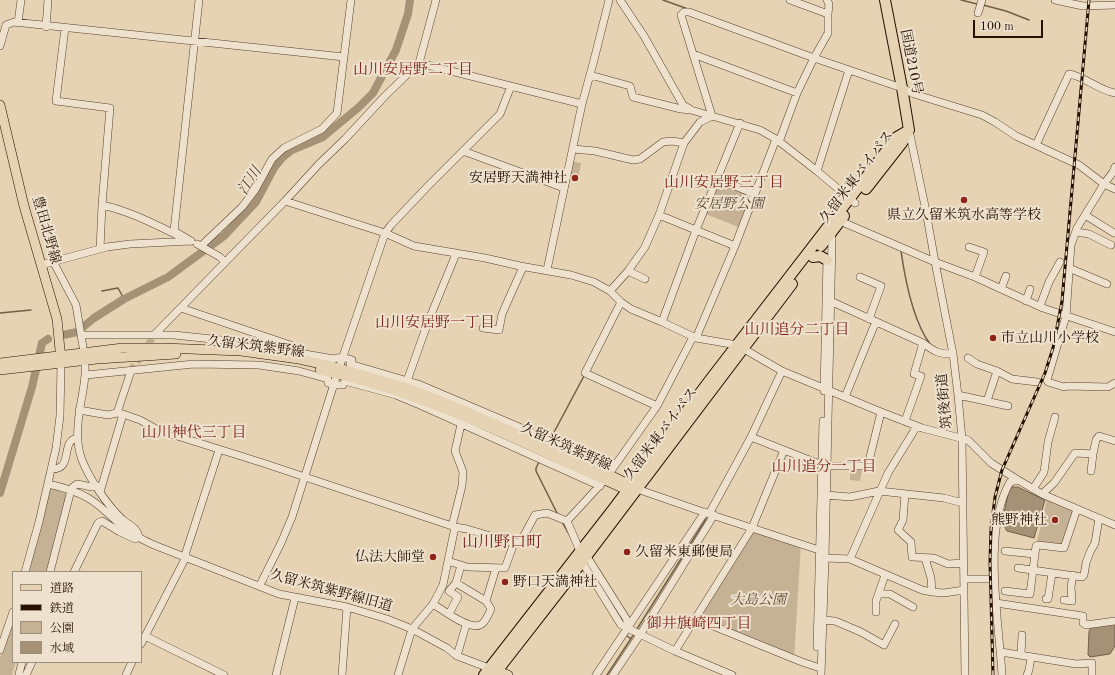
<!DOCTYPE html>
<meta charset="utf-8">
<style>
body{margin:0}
#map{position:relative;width:1115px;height:675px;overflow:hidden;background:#e5d3b3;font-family:"Old Standard TT","Noto Serif JP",serif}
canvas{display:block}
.legend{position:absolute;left:12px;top:571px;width:130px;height:92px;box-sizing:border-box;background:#eee2ce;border:1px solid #9e8e7c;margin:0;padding:5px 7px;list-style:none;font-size:12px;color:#261000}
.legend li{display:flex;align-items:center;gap:8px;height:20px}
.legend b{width:20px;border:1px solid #9e8e7c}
.scale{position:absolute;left:973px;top:20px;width:70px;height:18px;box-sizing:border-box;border:2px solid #261000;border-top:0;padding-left:5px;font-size:12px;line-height:14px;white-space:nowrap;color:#261000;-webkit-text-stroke:3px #eee2ce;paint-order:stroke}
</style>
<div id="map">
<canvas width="1115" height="675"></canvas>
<ul class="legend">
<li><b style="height:5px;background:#e5d3b3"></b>道路</li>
<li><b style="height:5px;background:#261000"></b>鉄道</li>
<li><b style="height:11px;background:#c5b295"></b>公園</li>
<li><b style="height:11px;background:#a49176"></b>水域</li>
</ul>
<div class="scale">100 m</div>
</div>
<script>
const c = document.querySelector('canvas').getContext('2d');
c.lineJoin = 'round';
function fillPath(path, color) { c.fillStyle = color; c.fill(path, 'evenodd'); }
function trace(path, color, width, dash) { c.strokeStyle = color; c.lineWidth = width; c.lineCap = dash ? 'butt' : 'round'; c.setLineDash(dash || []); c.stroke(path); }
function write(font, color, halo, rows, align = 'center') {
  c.font = font + ' "Old Standard TT","Noto Serif JP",serif'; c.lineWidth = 4; c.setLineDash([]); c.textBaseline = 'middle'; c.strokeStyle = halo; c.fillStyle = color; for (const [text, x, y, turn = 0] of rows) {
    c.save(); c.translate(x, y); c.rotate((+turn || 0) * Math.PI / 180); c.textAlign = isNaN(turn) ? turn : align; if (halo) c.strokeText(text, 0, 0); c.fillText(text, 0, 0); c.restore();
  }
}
fillPath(new Path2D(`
 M570 161 581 163 579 175 567 173Z
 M717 179 755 194 741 228 703 213Z
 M863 466 860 481 850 480V469Z
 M54 489 68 492 46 572H28L48 490Z
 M1048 496 1077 509 1064 548 1038 545 1037 541Z
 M752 528 801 543 794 659 696 619Z
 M13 619V662H16L12 675H0V658Z`), '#c5b295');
const water = new Path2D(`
 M1012 487H1018L1045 500 1034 538 1007 531 1002 522 1008 495Z
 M1115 624V646L1110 654 1090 657 1088 655 1089 631 1092 627Z`);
fillPath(water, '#a49176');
trace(water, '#725d47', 1);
trace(new Path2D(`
 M663 0 688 9
 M961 0 977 4
 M983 5 1006 11 1029 20
 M911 89 923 93
 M901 251C905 279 913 321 930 344
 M102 291 118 288 124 299
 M0 313 31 310
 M552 436 584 376
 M539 462 536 468V471L557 513
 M562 522 570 536
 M637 629 706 519
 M626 635 631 639
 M607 675 634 634`), '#725d47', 1.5);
trace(new Path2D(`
 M63 335 77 332 94 318 124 299 168 277 224 236 256 202 274 168 282 158 292 150 323 137 359 107 373 93 396 50 408 14 410 0
 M0 493 32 387 42 343 48 339`), '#a49176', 8);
trace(new Path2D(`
 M131 371 155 334`), '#bfac8f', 7, [7, 3.5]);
const minor = new Path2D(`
 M620 0 644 36 683 105 690 109
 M827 0 829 4 828 14
 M1055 0 1083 6 1115 5
 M978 13 982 0
 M18 23 21 0
 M46 27 48 0
 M65 28 56 101 110 108 102 205 100 249
 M0 46 6 25 14 22 344 57
 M693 54 797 93
 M419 63 582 104
 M590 75 630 86 633 97 681 109 691 110 760 130 776 139 817 171 855 203
 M712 116 681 15 684 12H689L814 58 902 88 914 94 982 115 995 122 1016 136 1079 165 1104 184 1115 189
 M909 130 926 211 935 262 953 354 958 395 962 439 965 675
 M779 142 797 93 814 58 828 33V14L790 0
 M1036 145 1069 74C1084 76 1098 90 1115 93
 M573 149 595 151 633 160 640 159 663 142 672 141 684 143
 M463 151 564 188
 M1115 167 1113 172 1104 184 1077 228 1071 245 1066 316 1047 380 1048 382 1064 387 1067 386 1108 387 1115 383
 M817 171 849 70
 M717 179 755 194
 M285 201 385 233 414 246 485 258 520 266 571 275 594 282 610 291 621 302 631 309 662 322 696 338 737 345 782 371 881 412 922 428 968 440 991 463 1018 480 1042 494 1115 525
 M102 205C129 211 152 223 177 235
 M659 215 735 246
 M1085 215 1114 233
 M840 221 935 262 975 277 1043 308 1115 332
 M1076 232 1089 234 1111 245
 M191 241 174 231 199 0
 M197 244 220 257 225 262
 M201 246 242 207 255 190 272 159 284 148 322 129 337 113 351 0
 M969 247 984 252 975 277
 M54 263 76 305 83 347
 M41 265 107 247 130 244 191 241
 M1069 268 1107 284
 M547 270 582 104 594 60 609 0
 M628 271 645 279
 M860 277 881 286 869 319
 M1001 289 1006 276
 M610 291 628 271 645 247 659 215 684 143 700 122 712 116
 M828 300 923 343C935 352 938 354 953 354
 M1026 301 1030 289
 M621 302 585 373 657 406
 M1040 306 1049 282 1060 262
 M181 308 299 348 302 353
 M662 322 696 230 740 123
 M483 328 499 330 502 314 523 267
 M155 334 285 201 319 164 345 139 385 96 419 63 436 0
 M81 335H174L250 343 258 346 334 359C340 356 345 358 352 360L350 364 418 384 613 467
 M696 338 735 246 776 139
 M968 358 977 364 997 371
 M86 375 194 364 259 365 299 371 328 379V383L334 385H343L345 381 396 395 420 405 600 486
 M407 381 428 322 456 254
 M824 391 827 259
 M958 395 1008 406
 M845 397 874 326 878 323
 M987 401 997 371 1012 379 1037 382
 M79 410 108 415 117 413 123 414 140 420 158 430 263 463 455 527 467 529 514 543 521 541 535 515 547 513 567 521
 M117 413 131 371
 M905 421 921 376 914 374 923 343
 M751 437 822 465 827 466H863L868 465 881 412
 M51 469C75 470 59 440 78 438
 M611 471 657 406 693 337
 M1091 471 1093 454
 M48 484C62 487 76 491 88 498 102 506 112 518 124 528 133 535 143 540 154 545L279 594 347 607 387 619 412 629 447 648 457 656 489 668
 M73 487 77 484 92 487 96 485
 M637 489 709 514 819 550 825 558 850 559 922 590 932 592 944 593 964 590
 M1033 489 1044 472 1048 442 1055 417
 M100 492 123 414
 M905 494 903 520 898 530 911 542 912 557 934 558 948 564 964 563
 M1042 494 1054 483 1075 453 1093 454 1096 440 1099 436 1115 441
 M826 495 850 497 879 491 944 498 963 503
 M709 514 751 437 782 371
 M567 521 580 551 582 562 621 625 675 651 732 675
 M567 521 602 483
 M452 526 462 486 463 472 455 451 462 420
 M1005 551 1034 554
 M586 555 627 620V628
 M925 558 931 578 932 592
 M850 559 888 473 917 426
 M448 561 467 567 505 568 514 543
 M1018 568 1082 577 1084 575 1086 563 1090 552 1095 543 1099 518
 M25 572 39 522 56 448 60 416 61 363
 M50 572 70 494
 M74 572 98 523 102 521 120 532 135 539 139 537C137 527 130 526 123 520 107 505 90 480 82 460 76 444 77 425 80 408 82 394 86 381 85 366
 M964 579H994
 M456 583 461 565
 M260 585 281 543 292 517 339 368 385 233 391 225 427 187 500 114 511 86
 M1005 591 1030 594 1036 546 1038 545 1064 548 1077 509
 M879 594H890L913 607
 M1046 599H1048L1052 573
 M1064 600 1072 601 1071 587 1073 575
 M486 601 496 568
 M996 603 1083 616V623L1086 625 1115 621
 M433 604C443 610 473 634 483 623 487 619 489 613 491 609L486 601 456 583 449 591 458 597 449 614
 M876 612V601L885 575
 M696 619 802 662 817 667
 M823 620 835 621 861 632 884 645 895 624
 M145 636 224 675
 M141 644 186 557V552L219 450
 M817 647 823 421
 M0 650 13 612
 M675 651 752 528 784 450
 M1001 652 1076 664 1092 663V675
 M1021 655 1022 635
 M457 656 466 625
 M19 674 22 662
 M26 675 32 662
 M126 675 132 662
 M276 675 295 598
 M342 675 347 607
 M398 675 412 629 433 604 443 585 455 527
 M596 675 705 512
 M613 675 640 635 714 515
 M821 675 825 558 832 239 831 234 829 231
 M1002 675C999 620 982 531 1010 482L1018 480
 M1027 675 1029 670 1031 657`);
const major = new Path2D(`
 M0 105 24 206 57 319 61 360
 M0 363 123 348H163L241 351 299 359 339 368 408 388 466 411 608 474 636 488
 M0 370 97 359 176 354
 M320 370C352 377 383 386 413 397 486 423 556 459 627 490L634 489
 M491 669 508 675`);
const highway = new Path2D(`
 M885 0 902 88 909 130
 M866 189 902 143 909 130
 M821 246 844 216
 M813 257 820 256 827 260
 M484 675 614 508 709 381 897 137 909 130
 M494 675 582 562 792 284`);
trace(minor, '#56412d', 8);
trace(major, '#261000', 10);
trace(highway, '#261000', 12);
trace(minor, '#eee2ce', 7);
trace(major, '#e5d3b3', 9);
trace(highway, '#e5d3b3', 10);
const rail = new Path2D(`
 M993 675 990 561 991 529 995 497 1002 470 1045 373 1053 348 1062 301 1089 0`);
trace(rail, '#261000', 3);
trace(rail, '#eee2ce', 1.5, [4.5]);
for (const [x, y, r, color] of [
 [575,178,4,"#8f2418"],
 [964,200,4,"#8f2418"],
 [993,338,4,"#8f2418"],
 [1055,520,4,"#8f2418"],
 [627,552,4,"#8f2418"],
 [433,557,4,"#8f2418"],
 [505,582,4,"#8f2418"]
]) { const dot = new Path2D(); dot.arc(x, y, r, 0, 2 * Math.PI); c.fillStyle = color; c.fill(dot); trace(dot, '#eee2ce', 1.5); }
write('14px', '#261000', '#eee2ce', [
 ["国道210号",911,62,79],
 ["久留米東バイパス",857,177,-53],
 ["豊田北野線",46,230,74],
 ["久留米筑紫野線",256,347,7],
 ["筑後街道",945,401,-96],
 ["久留米東バイパス",661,434,-53],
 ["久留米筑紫野線",566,447,24],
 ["久留米筑紫野線旧道",331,591,15]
]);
write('14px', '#261000', '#eee2ce', [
 ["安居野天満神社",567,178],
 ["県立久留米筑水高等学校",964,215,"center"],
 ["市立山川小学校",1001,338,"left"],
 ["熊野神社",1047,520],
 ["久留米東郵便局",635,552,"left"],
 ["仏法大師堂",425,557],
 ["野口天満神社",513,582,"left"]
], 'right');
write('italic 14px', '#5e4934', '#eee2ce', [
 ["安居野公園",729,204],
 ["大島公園",758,600]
]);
write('15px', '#7a1f14', '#eee2ce', [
 ["山川安居野二丁目",413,70],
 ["山川安居野三丁目",724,183],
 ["山川安居野一丁目",435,323],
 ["山川追分二丁目",797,330],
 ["山川神代三丁目",194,433],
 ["山川追分一丁目",824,467],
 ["御井旗崎四丁目",699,624]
]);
write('italic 15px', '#5f4a35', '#eee2ce', [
 ["江川",250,181,-57]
]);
write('16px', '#7a1f14', '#eee2ce', [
 ["山川野口町",502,543]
]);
</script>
